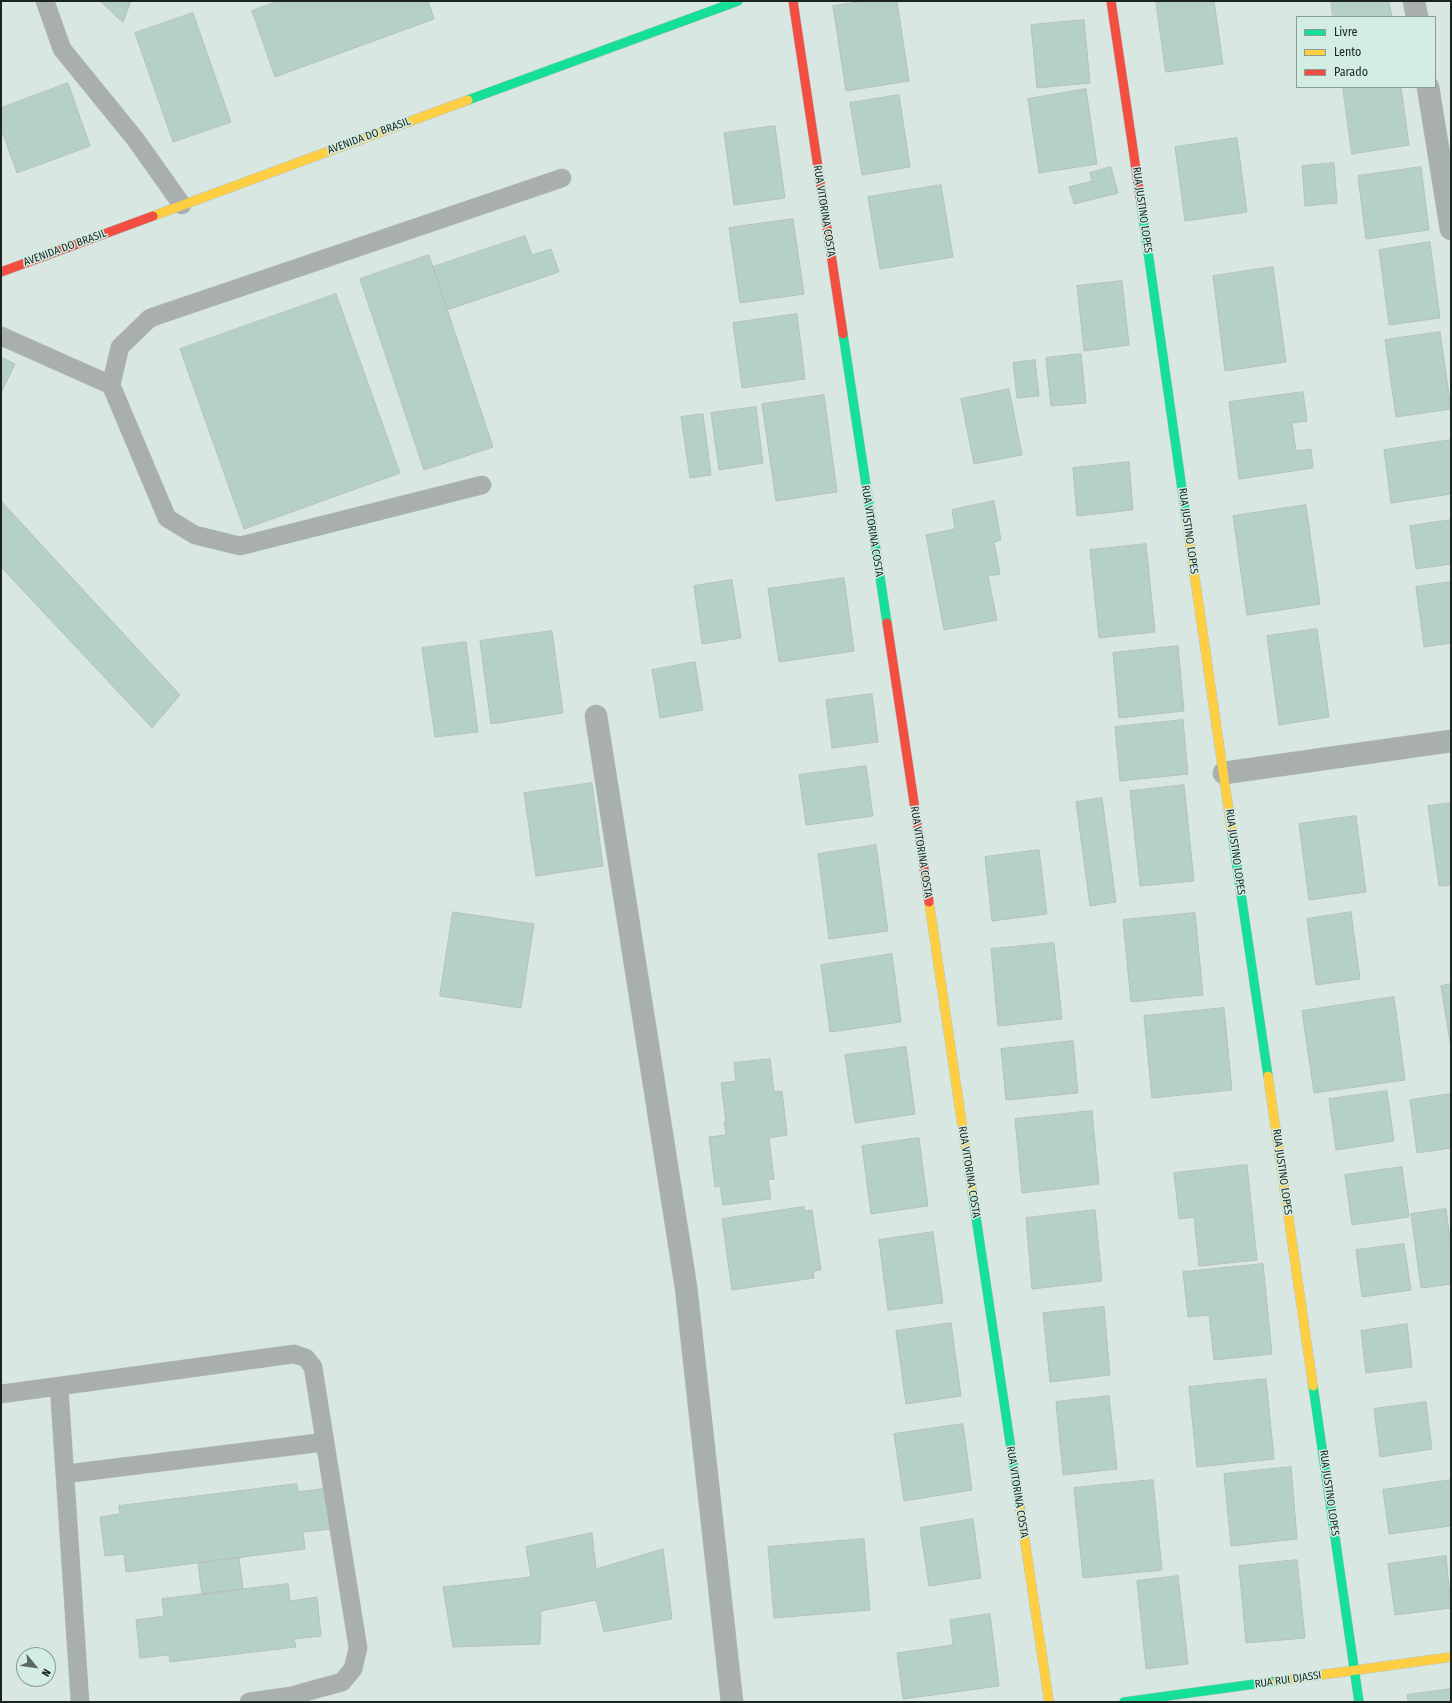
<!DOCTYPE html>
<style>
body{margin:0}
#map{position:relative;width:1452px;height:1703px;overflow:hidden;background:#d9e7e2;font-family:"Fira Sans Condensed",sans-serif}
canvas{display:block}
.frame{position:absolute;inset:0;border:2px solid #1a2420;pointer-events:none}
.legend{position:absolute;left:1296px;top:16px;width:140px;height:72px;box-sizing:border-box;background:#d3ede3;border:1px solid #899d95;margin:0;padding:5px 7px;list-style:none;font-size:12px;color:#1a2420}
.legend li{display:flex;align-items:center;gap:8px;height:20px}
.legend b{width:20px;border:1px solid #899d95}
.north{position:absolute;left:16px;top:1647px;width:40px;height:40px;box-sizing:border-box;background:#d3ede3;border:1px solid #899d95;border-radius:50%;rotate:119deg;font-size:11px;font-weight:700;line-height:16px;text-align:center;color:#1a2420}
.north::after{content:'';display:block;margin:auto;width:14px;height:18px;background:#5d6864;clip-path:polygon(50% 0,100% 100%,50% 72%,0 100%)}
</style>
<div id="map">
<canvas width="1452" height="1703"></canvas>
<div class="frame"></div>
<ul class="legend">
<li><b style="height:5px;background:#16e098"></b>Livre</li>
<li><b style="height:5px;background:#ffcf43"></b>Lento</li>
<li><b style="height:5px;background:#f24e42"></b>Parado</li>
</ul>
<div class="north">N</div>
</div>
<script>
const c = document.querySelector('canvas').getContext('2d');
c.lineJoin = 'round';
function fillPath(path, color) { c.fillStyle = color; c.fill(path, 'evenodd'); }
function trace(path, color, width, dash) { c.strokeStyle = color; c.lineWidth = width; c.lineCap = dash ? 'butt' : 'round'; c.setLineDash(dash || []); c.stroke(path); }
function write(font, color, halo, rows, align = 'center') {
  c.font = font + ' "Fira Sans Condensed",sans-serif'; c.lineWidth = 3; c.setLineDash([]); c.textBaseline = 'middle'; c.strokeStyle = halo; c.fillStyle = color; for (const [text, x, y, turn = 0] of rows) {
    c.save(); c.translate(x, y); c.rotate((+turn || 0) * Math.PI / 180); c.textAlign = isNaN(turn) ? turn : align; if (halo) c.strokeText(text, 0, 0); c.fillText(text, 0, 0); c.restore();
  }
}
const building = new Path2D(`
 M100 1H131L123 22Z
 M278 1H428L434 19 275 77 252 11Z
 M866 1H897L909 81 846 91 833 6Z
 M1156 1H1214L1223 64 1166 72Z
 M1331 1H1389L1392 17H1333Z
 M193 13 231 122 173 142 135 33Z
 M1084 20 1090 83 1037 88 1031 25Z
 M68 83 90 146 17 173 1 128V108Z
 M1343 87H1401L1409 145 1352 154Z
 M1086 89 1097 164 1039 173 1028 99Z
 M899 95 910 167 862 175 850 103Z
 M775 126 785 198 734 205 724 133Z
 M1237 138 1247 212 1185 221 1175 147Z
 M1334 163 1337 203 1305 206 1302 166Z
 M1111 167 1118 193 1074 204 1069 187 1092 181 1090 173Z
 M1421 167 1429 230 1366 239 1358 176Z
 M941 185 953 257 880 269 868 197Z
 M793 219 804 294 740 303 729 228Z
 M525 236 532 255 551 249 559 272 447 310 433 267Z
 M1430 242 1440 318 1389 325 1379 250Z
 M429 255 493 447 424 470 360 279Z
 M1273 267 1286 362 1225 371 1213 276Z
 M1122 281 1129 345 1084 351 1077 286Z
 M336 294 400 473 244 529 180 349Z
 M797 314 805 379 742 388 733 323Z
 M1440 332 1451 409 1396 417 1385 340Z
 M1081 354 1086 403 1051 406 1046 358Z
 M1 357 15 364 1 393Z
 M1035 360 1039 396 1017 398 1013 363Z
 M1009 389 1022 455 974 464 961 399Z
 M1303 392 1307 421 1292 423 1296 451 1311 449 1313 468 1239 479 1229 402Z
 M824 395 837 492 776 501 762 404Z
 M756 407 763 463 719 470 711 413Z
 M703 414 711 475 690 478 681 417Z
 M1451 440V494L1391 503 1384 450Z
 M1129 462 1133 510 1077 516 1073 468Z
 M1 501 180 695 152 728 1 567Z
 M994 501 1001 540 994 542 1000 574 988 576 997 620 944 630 926 535 955 529 952 510Z
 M1306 505 1320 604 1247 615 1233 516Z
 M1451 520V564L1416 569 1410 526Z
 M1146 544 1155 632 1099 638 1090 550Z
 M844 578 854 651 779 662 768 589Z
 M732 580 741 638 702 644 694 586Z
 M1451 582V643L1424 647 1416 587Z
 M1317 629 1329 717 1279 725 1267 636Z
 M552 631 563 713 491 724 480 641Z
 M466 642 478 732 435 737 422 648Z
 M1178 646 1184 711 1119 718 1113 653Z
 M695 662 703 710 660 718 652 670Z
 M872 694 878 742 832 748 826 700Z
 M1183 720 1188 774 1120 781 1115 727Z
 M866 766 873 816 806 825 799 775Z
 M592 783 603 866 536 876 524 793Z
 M1184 785 1194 881 1140 886 1130 791Z
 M1102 798 1116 902 1090 906 1076 802Z
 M1451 803V885L1439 886 1428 806Z
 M1356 816 1366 892 1309 900 1299 824Z
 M876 845 888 931 829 939 818 854Z
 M1039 850 1047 914 992 921 985 857Z
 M453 912 534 924 521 1008 440 996Z
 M1351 912 1360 979 1316 985 1307 919Z
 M1195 913 1203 995 1131 1002 1123 920Z
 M1054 943 1062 1019 998 1026 991 949Z
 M892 954 901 1022 830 1032 821 965Z
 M1451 984V1048L1441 986Z
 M1394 997 1405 1080 1314 1093 1302 1011Z
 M1224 1008 1232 1090 1152 1098 1144 1016Z
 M1073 1041 1078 1093 1006 1100 1001 1049Z
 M906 1047 915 1114 855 1123 845 1055Z
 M770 1059 774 1092 782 1091 787 1135 769 1138 774 1179 768 1180 771 1199 723 1205 720 1186 715 1187 709 1137 726 1135 724 1122H726L721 1083 736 1081 734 1063Z
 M1387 1091 1394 1141 1336 1150 1329 1099Z
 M1451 1094V1148L1417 1153 1410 1100Z
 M1092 1111 1099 1184 1022 1193 1015 1119Z
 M919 1138 928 1206 871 1214 862 1146Z
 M1247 1165 1257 1260 1199 1266 1194 1217 1179 1219 1174 1173Z
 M1402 1167 1409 1217 1352 1225 1345 1175Z
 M804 1207V1211L812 1210 821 1270 813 1271 814 1278 732 1290 722 1219Z
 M1446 1209 1451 1247V1284L1421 1288 1411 1214Z
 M1095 1210 1102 1281 1032 1289 1026 1218Z
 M933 1232 943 1303 888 1310 879 1240Z
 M1404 1244 1411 1290 1362 1297 1356 1250Z
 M1263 1264 1272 1354 1214 1360 1209 1315 1188 1317 1183 1272Z
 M1104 1307 1110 1375 1050 1382 1043 1313Z
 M951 1323 961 1396 906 1404 896 1331Z
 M1407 1324 1412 1367 1366 1373 1361 1331Z
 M1266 1379 1274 1459 1197 1467 1189 1387Z
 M1109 1396 1117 1469 1063 1475 1056 1402Z
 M1426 1402 1432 1449 1380 1457 1374 1409Z
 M963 1424 972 1490 904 1501 894 1434Z
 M1291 1467 1297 1539 1231 1546 1224 1474Z
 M1153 1480 1162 1570 1083 1578 1074 1488Z
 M1451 1480V1526L1389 1534 1383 1490Z
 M297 1484 298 1492 327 1488 332 1529 303 1532 305 1549 126 1572 124 1554 105 1556 100 1517 120 1514 119 1506Z
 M973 1519 981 1578 929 1586 920 1528Z
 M592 1533 596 1569 663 1549 672 1619 604 1632 596 1600 541 1611 540 1644 453 1647 443 1587 531 1577 526 1547Z
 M864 1539 870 1610 774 1618 768 1547Z
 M1446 1556 1451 1608 1395 1615 1388 1564Z
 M239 1558 243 1589 202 1595 198 1563Z
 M1297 1560 1305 1638 1246 1643 1239 1566Z
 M1178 1576 1188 1664 1146 1669 1137 1581Z
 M288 1584 290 1601 317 1597 321 1636 294 1639 296 1647 170 1662 169 1655 140 1658 136 1620 164 1616 162 1599Z
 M990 1614 999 1686 903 1699 897 1653 953 1645 950 1620Z
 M1451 1689V1702H1408L1407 1695Z`);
fillPath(building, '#b4d0c7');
trace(building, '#b5c0bd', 1);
const lane = new Path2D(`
 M45 1 62 49 136 140 182 205
 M1 336 111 385
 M482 485 240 546 195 535 167 518 111 385 120 347 150 318 562 178
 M59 1386 80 1702
 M1 1394 294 1354 306 1358 313 1367 358 1648 353 1669 342 1682 291 1696 249 1702
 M65 1474 325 1442`);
const street = new Path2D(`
 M1414 1 1417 17
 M1428 87 1451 229
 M596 716 686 1287 732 1702
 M1224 773 1451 741`);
const fast = new Path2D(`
 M468 100 738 1
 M1141 203 1186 517
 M843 334 887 623
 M1232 833 1268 1076
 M972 1191 1020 1508
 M1313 1386 1359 1702
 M1124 1702 1277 1681`);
const slow = new Path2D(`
 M153 216 468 100
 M1186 517 1232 833
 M929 902 972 1191
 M1268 1076 1313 1386
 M1020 1508 1049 1702
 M1277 1681 1451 1657`);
const jam = new Path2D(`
 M793 1 843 334
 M1111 1 1141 203
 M1 272 153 216
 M887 623 929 902`);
trace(lane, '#b7c3be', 19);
trace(street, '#b7c3be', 23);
trace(fast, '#b7c3be', 10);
trace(slow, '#b7c3be', 10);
trace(jam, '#b7c3be', 10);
trace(lane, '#a9afac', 18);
trace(street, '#a9afac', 22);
trace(fast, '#16e098', 9);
trace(slow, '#ffcf43', 9);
trace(jam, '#f24e42', 9);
write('11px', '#1a2420', '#d3ede3', [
 ["AVENIDA DO BRASIL",369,136,-20],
 ["RUA JUSTINO LOPES",1142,210,82],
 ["RUA VITORINA COSTA",824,211,81],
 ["AVENIDA DO BRASIL",65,248,-20],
 ["RUA VITORINA COSTA",872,531,81],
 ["RUA JUSTINO LOPES",1188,531,82],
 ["RUA VITORINA COSTA",921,852,81],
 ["RUA JUSTINO LOPES",1235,852,82],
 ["RUA VITORINA COSTA",969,1172,81],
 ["RUA JUSTINO LOPES",1282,1172,82],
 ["RUA VITORINA COSTA",1017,1492,81],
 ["RUA JUSTINO LOPES",1329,1493,82],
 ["RUA RUI DJASSI",1288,1680,-8]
]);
</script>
